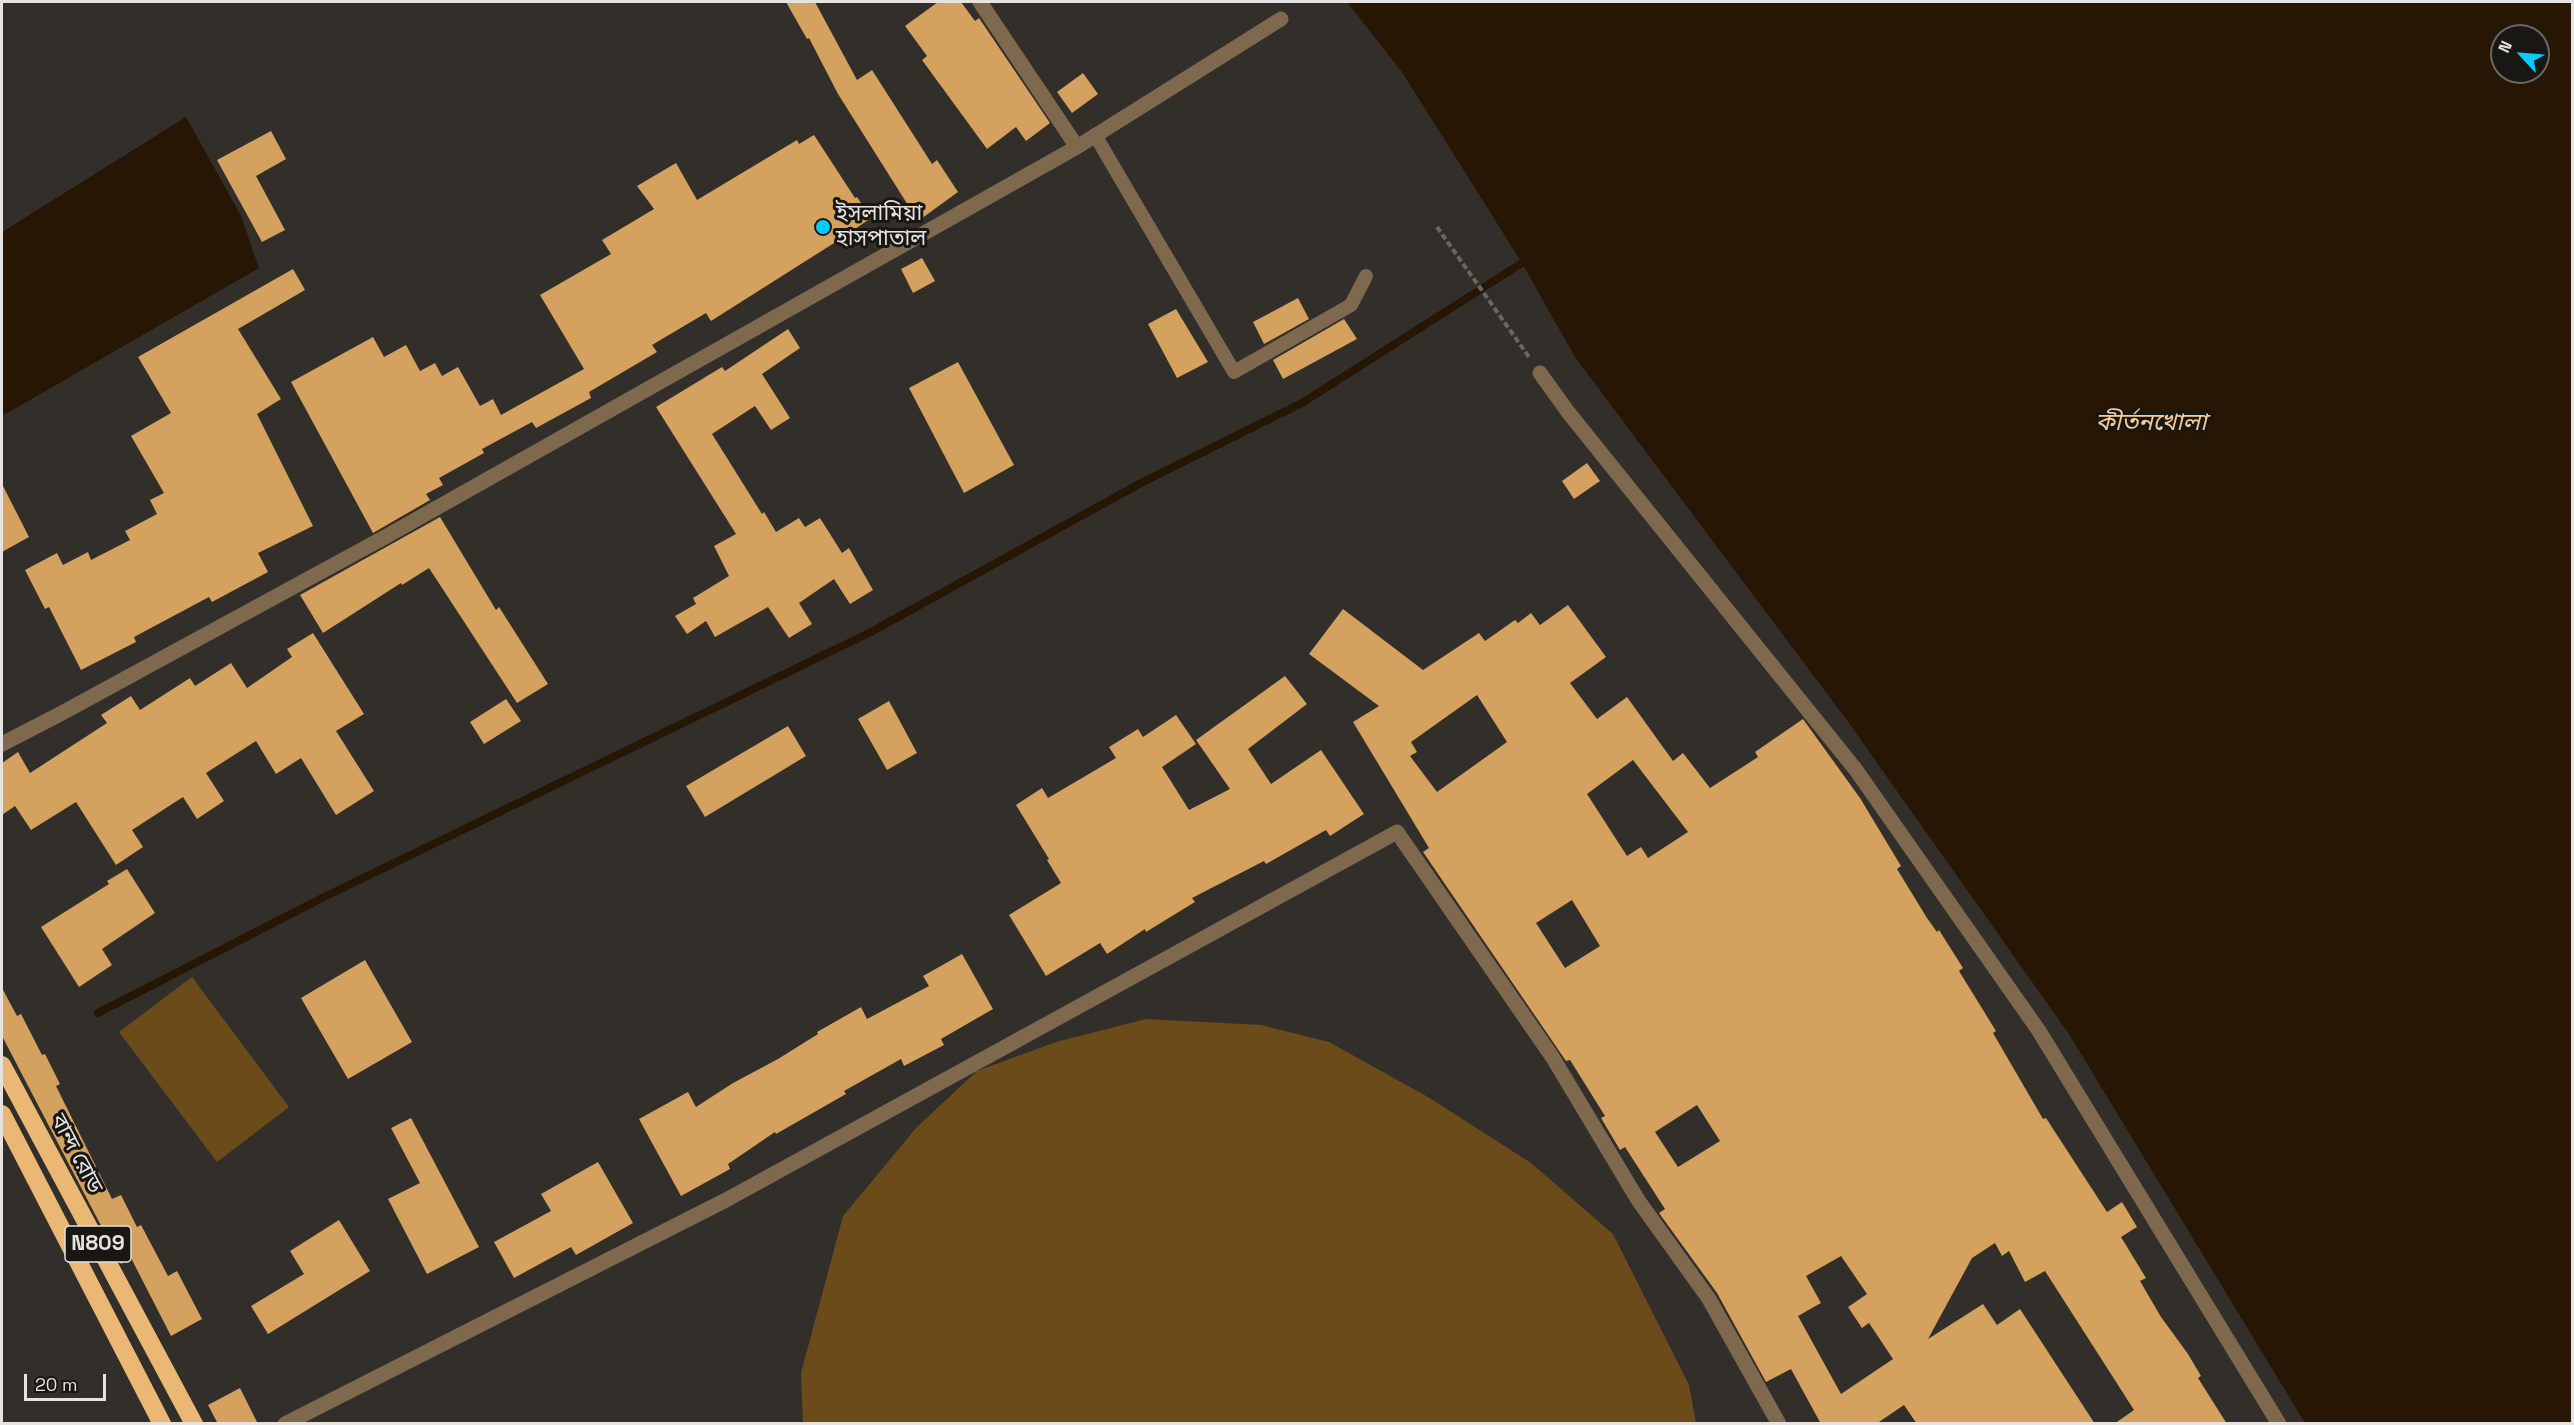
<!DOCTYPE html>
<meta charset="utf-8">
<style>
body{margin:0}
#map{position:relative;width:2574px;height:1425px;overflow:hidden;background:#322e29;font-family:"Space Grotesk",sans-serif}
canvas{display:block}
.frame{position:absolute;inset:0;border:3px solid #e5e2df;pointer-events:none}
.north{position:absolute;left:2490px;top:24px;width:60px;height:60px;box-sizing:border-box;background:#181714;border:2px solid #6a6865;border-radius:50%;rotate:296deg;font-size:16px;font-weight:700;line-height:24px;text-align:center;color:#e5e2df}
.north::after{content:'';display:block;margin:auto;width:21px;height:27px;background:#07cbf9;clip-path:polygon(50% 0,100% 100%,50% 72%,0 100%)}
.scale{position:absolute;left:24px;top:1374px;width:82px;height:27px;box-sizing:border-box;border:3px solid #e5e2df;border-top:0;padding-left:8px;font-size:18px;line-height:21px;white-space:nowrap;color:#e5e2df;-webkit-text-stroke:4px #181714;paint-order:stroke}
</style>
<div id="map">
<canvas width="2574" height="1425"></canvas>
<div class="frame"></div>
<div class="north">N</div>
<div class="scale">20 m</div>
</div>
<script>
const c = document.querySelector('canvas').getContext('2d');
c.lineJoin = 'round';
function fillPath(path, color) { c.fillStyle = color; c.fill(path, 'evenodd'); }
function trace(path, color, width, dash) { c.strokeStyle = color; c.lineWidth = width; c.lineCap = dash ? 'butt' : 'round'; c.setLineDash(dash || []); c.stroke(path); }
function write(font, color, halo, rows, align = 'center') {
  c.font = font + ' "Space Grotesk","Noto Sans Bengali",sans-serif'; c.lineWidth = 6; c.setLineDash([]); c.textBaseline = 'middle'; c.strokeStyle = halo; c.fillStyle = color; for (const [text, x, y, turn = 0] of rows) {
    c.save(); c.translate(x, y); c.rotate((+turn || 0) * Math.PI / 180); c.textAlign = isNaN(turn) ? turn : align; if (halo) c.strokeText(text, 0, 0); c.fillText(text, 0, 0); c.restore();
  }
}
fillPath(new Path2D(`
 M192 977 289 1107 217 1162 119 1032Z
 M1146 1019 1261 1025 1329 1042 1428 1097 1531 1163 1613 1234 1689 1385 1696 1423H803L801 1373 843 1216 916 1128 977 1071 1056 1042Z`), '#6c4b1a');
fillPath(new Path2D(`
 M1347 2H2572V1423H2305L2069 1034 1846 719 1575 357 1522 263 1402 72ZM2502 36H2538V72H2502Z
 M186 117 241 216 259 268 2 416V232Z`), '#261603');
trace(new Path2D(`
 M98 1013 324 897 869 633 1141 483 1302 403 1522 263 1529 257`), '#261603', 8);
fillPath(new Path2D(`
 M786 2H815L857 80 872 70 932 164 937 160 958 192 918 221 838 94 809 38 807 39Z
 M938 2H961L975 21 979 18 1050 123 1026 141 1016 127 987 149 922 60 927 56 905 26Z
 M1083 73 1098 94 1072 113 1057 92Z
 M271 131 286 159 256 176 285 230 262 242 217 160Z
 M814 135 855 198 857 197 871 218 842 238 711 321 706 313 652 345 657 352 589 392 591 398 536 428 532 422 482 449 484 453 439 478 443 485 426 494 430 500 373 533 291 382 373 337 384 357 406 345 420 371 435 363 442 376 458 367 480 406 493 399 501 415 584 369 540 295 611 254 602 240 654 209 637 186 676 163 697 200 797 140 799 144Z
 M922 258 935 281 913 293 901 269Z
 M293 269 305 290 238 329 281 399 257 414 313 526 258 553 268 572 212 602 209 597 134 637 136 642 81 670 49 607 45 609 25 570 57 553 63 565 88 552 91 560 130 540 125 531 157 514 150 500 164 493 131 436 171 413 138 357Z
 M1298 298 1309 319 1264 344 1253 322Z
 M1176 309 1208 362 1177 378 1148 324Z
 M1344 319 1357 339 1283 379 1273 360Z
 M788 329 800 348 762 374 790 418 771 430 755 406 712 434 762 514 764 512 776 532 799 518 805 527 820 518 842 553 849 548 873 590 850 604 834 579 799 603 812 624 789 638 768 607 715 637 706 621 687 634 675 616 696 604 693 598 729 576 714 546 736 534 656 407 722 367 725 371Z
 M958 362 1014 465 964 493 909 388Z
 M1587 463 1600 481 1574 499 1562 481Z
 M2 484 29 537 2 552Z
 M440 517 496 610 499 607 548 684 517 703 429 568 402 585 401 583 323 633 300 595Z
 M1568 605 1606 657 1570 683 1597 719 1627 697 1673 761 1683 753 1710 788 1758 757 1755 752 1803 719 1860 798 1901 866 1897 869 1927 918 1937 932 1939 930 1963 968 1959 971 1996 1031 1993 1033 2043 1119 2046 1118 2107 1212 2122 1202 2137 1227 2121 1237 2146 1278 2140 1281 2161 1317 2188 1354 2201 1376 2198 1378 2227 1424H2114L2134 1410 2045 1271 2025 1282 2009 1251 2002 1256 1995 1243 1972 1258 1928 1339 1983 1304 1997 1325 2020 1309 2095 1424H1917L1904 1405 1876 1424H1821L1791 1369 1766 1382 1717 1293 1659 1213 1665 1209 1625 1147 1620 1150 1601 1118 1605 1116 1570 1060 1566 1061 1423 852 1429 848 1353 722 1379 706 1309 654 1343 609 1423 670 1479 633 1485 641 1515 620 1518 623 1531 613 1540 625ZM1477 695 1507 742 1437 792 1410 756 1417 752 1411 742ZM1633 760 1688 832 1648 858 1641 847 1627 856 1587 794ZM1572 900 1600 946 1565 968 1536 923ZM1697 1105 1720 1141 1678 1167 1655 1132ZM1841 1256 1867 1294 1848 1307 1862 1328 1869 1323 1893 1359 1841 1394 1798 1316 1821 1303 1806 1276Z
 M313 633 364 714 336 731 374 791 336 815 301 758 276 774 256 741 206 773 224 801 197 819 183 797 132 830 143 847 116 865 76 802 31 830 15 806 2 815V763L18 752 30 773 107 723 101 715 131 696 140 710 190 678 195 686 231 663 247 688 292 657 287 649Z
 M1285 676 1307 704 1248 749 1271 784 1321 750 1364 814 1330 836 1326 830 1266 864 1264 861 1192 898 1195 902 1146 932 1145 929 1107 954 1100 943 1046 976 1009 915 1061 883 1047 860 1049 859 1016 805 1042 788 1048 798 1116 758 1109 747 1138 729 1143 737 1176 715 1196 744 1162 767 1189 810 1230 789 1196 740Z
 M506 699 521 721 484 744 470 722Z
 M889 701 917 753 887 770 858 719Z
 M788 726 806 756 705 817 686 786Z
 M127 869 155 913 102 949 112 965 79 987 41 927 109 884 107 881Z
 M962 954 993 1009 941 1039 944 1045 904 1066 901 1059 844 1091 846 1094 776 1134 775 1132 728 1164 730 1169 681 1196 639 1119 688 1092 696 1107 733 1083 778 1059 818 1034 817 1032 861 1007 867 1019 929 986 923 976Z
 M365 960 412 1042 348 1079 301 998Z
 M2 988 17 1016 21 1014 42 1055 45 1054 60 1084 56 1086 112 1199 121 1195 137 1227 141 1225 168 1276 177 1271 202 1319 171 1336 131 1258 121 1264 2 1036Z
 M411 1118 479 1247 427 1274 388 1199 420 1183 391 1128Z
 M598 1162 633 1223 576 1255 571 1247 514 1278 494 1242 551 1211 541 1194Z
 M339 1220 370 1271 268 1334 251 1306 304 1274 290 1251Z
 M240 1388 258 1424H218L208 1405Z`), '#d4a15e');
trace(new Path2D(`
 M1437 227 1529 357`), '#696561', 4, [6, 3]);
trace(new Path2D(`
 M1095 135 1234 372 1351 305 1366 276`), '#7e694f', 14);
trace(new Path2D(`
 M1077 147 1281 19
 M1540 373 1568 412 1856 770 2039 1031 2279 1424
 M2 744 62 713 385 537 1077 147 980 2
 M285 1424 726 1200 1397 832 1553 1058 1638 1200 1709 1299 1779 1424`), '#7e694f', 15);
trace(new Path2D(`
 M2 1065 194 1424
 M2 1114 162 1424`), '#ebb774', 18);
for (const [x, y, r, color] of [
 [823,227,8,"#07cbf9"]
]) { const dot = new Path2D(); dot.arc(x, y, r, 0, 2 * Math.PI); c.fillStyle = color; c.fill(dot); trace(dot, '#181714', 2); }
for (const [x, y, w] of [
 [98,1244,66]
]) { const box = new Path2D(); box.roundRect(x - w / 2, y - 18, w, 36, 4.5); c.fillStyle = '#181714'; c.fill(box); trace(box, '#e5e2df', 1.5); }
write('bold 21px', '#e5e2df', null, [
 ["N809",98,1244]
]);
write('22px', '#e5e2df', '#181714', [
 ["ইসলামিয়া",836,214],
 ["হাসপাতাল",836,239]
], 'left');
write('22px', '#e5e2df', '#181714', [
 ["বান্দ রোড",76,1154,62]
]);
write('italic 24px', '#f5cc99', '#181714', [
 ["কীর্তনখোলা",2151,423]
]);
</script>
